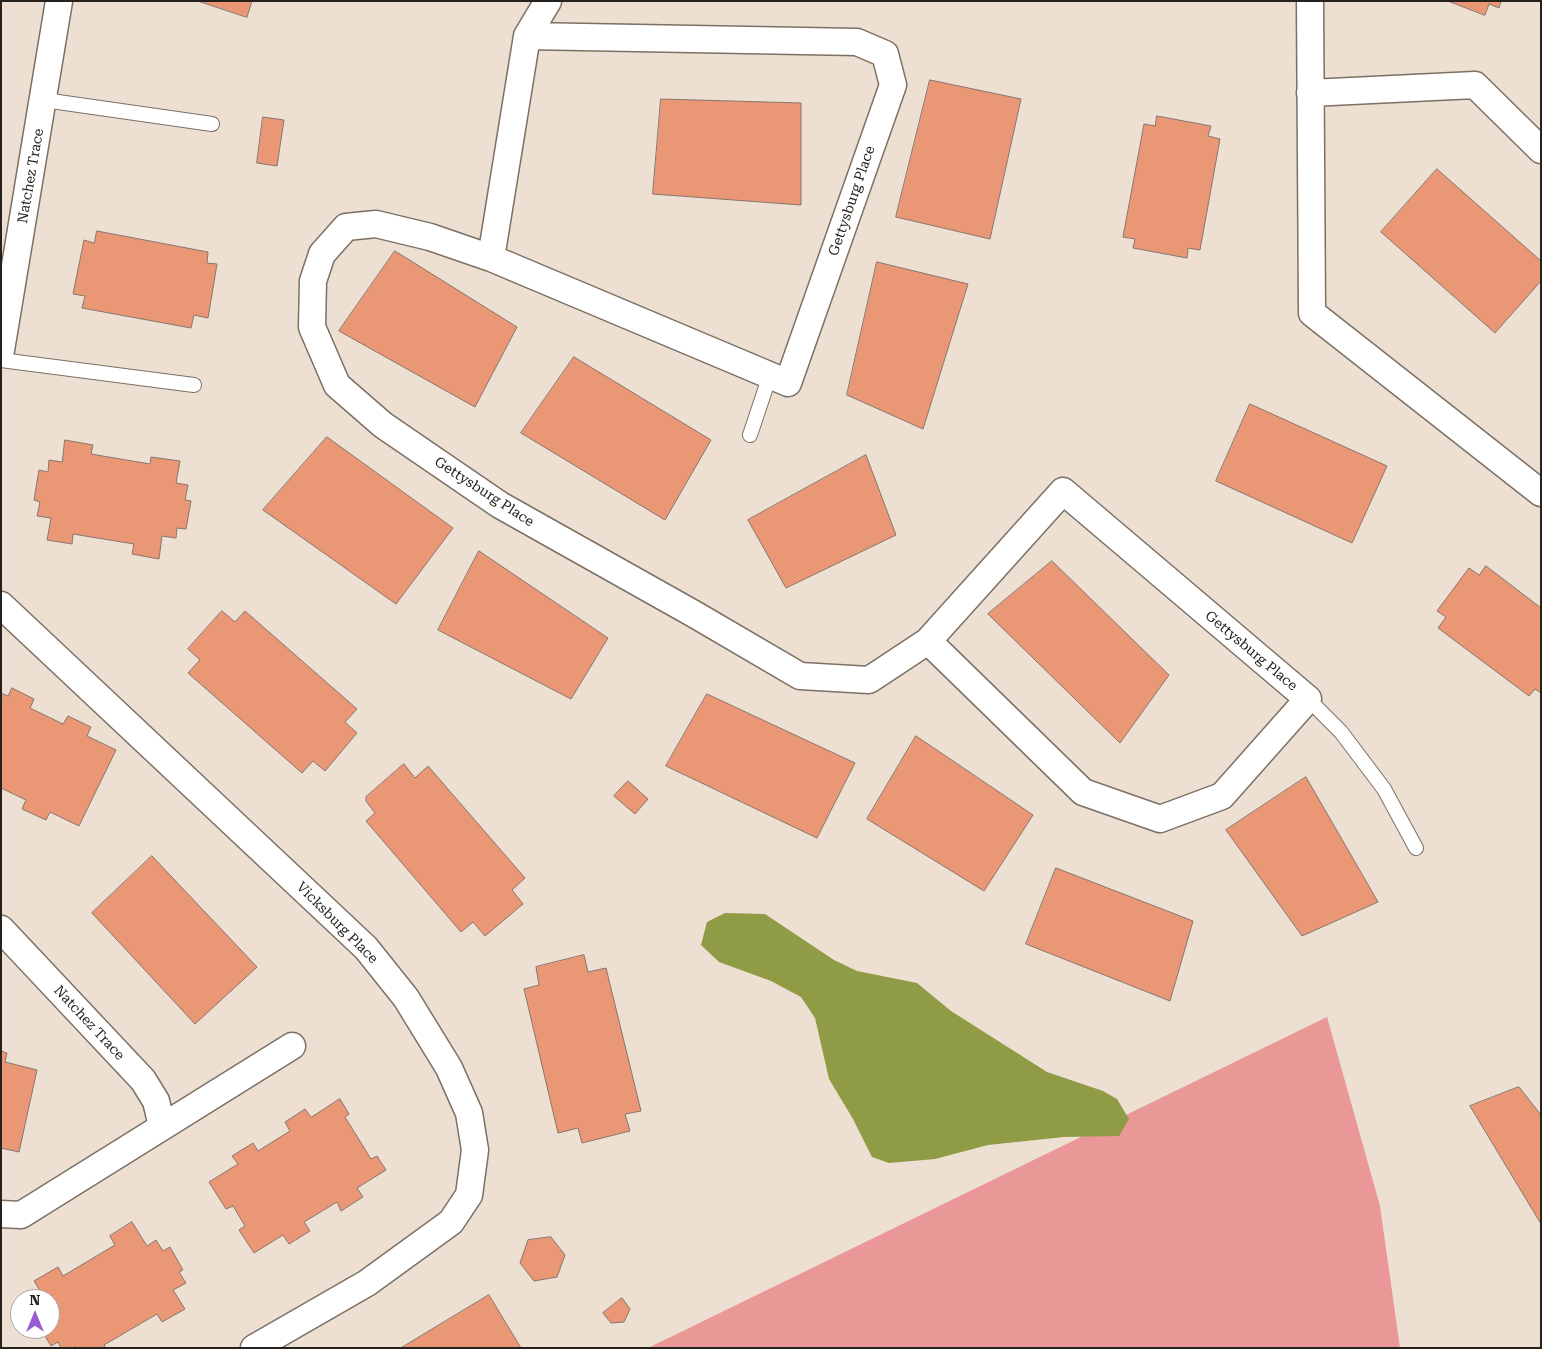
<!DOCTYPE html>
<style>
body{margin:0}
#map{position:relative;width:1542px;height:1349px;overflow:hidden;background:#eddfd1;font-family:"Roboto Serif",serif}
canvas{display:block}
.frame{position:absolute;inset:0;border:2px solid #26211c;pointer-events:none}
.north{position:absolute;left:10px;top:1289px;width:50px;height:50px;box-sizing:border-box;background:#fff;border:1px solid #a8a6a4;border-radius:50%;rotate:0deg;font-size:14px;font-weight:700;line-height:20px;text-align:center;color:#26211c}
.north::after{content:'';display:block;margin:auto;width:18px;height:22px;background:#995cd2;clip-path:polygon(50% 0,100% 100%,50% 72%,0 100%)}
</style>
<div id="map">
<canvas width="1542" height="1349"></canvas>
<div class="frame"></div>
<div class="north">N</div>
</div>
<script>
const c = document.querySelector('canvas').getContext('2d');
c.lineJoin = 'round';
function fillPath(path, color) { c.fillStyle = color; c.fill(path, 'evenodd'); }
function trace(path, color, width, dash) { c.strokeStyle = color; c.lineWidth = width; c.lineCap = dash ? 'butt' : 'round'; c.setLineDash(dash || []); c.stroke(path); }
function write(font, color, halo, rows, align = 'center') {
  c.font = font + ' "Roboto Serif",serif'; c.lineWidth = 4.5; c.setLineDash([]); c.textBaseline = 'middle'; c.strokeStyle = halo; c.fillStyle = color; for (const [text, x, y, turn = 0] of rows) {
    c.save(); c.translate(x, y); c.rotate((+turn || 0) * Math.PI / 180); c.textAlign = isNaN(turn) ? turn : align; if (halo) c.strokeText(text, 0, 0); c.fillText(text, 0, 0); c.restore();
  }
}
fillPath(new Path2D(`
 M1327 1017 1380 1206 1400 1348H648Z`), '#ea9798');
fillPath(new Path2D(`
 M725 913 765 914 834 960 857 971 917 983 951 1011 1047 1072 1103 1091 1117 1099 1129 1119 1119 1136 1064 1137 988 1145 935 1159 889 1163 872 1157 853 1119 829 1079 815 1018 801 997 771 981 719 962 701 945 707 922Z`), '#909b46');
const building = new Path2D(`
 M198 1H252L247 17Z
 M1448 1H1501L1499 8 1489 4 1485 15Z
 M930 80 1021 99 990 239 896 217Z
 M661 99 801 103V205L653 194Z
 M1157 116 1211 126 1208 136 1220 139 1200 250 1188 248 1187 258 1133 248 1135 239 1123 237 1144 124 1155 126Z
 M263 117 284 120 277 166 257 163Z
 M1437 169 1541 261V281L1495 333 1381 232Z
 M97 231 208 252 207 263 217 264 208 318 194 315 191 328 82 308 85 296 73 294 84 240 94 243Z
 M395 251 517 327 475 407 339 331Z
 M877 262 968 284 923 429 847 395Z
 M574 357 711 440 665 520 521 433Z
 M1250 404 1387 466 1352 543 1216 481Z
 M327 437 453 528 396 604 263 510Z
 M65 440 93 445 91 454 150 464 151 457 180 461 176 483 188 485 185 500 191 501 186 529 177 528 176 538 162 536 159 559 132 554 134 544 73 534 72 544 47 540 51 518 37 516 40 502 34 500 39 470 48 472 49 460 62 462Z
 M866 455 896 535 786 588 748 520Z
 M479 551 608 638 571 699 438 630Z
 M1052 561 1169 675 1120 743 988 614Z
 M1486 566 1541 608V693L1535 689 1529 696 1438 628 1446 617 1437 611 1469 568 1479 575Z
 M222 611 235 622 245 611 357 709 345 722 357 733 325 771 313 761 302 773 188 673 200 660 188 649Z
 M12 688 34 699 30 708 63 724 68 716 91 727 87 736 116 750 79 826 50 812 46 820 22 809 26 800 1 788V693L8 696Z
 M707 694 855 763 817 838 666 766Z
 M916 736 1033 815 984 891 867 819Z
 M404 764 415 778 428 766 525 878 512 890 523 904 485 936 473 922 461 932 366 821 375 813 366 801V797Z
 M1306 777 1378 902 1302 936 1226 830Z
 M628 781 648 799 635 814 614 796Z
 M152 856 257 967 195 1024 92 913Z
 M1056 868 1193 921 1170 1001 1026 944Z
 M584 955 588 972 606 968 641 1111 625 1114 630 1131 582 1143 578 1128 558 1133 524 989 539 985 536 967Z
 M1 1051 7 1053 5 1062 37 1070 19 1152 1 1148Z
 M1519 1087 1541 1115V1224L1470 1106Z
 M340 1099 349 1114 345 1117 371 1159 377 1156 386 1170 357 1188 363 1197 341 1211 337 1202 304 1222 310 1231 289 1244 283 1235 254 1253 239 1230 245 1226 233 1206 226 1209 209 1182 238 1164 232 1156 253 1143 258 1151 290 1131 285 1122 305 1109 311 1117Z
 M132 1222 147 1246 156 1240 163 1251 170 1247 183 1270 179 1272 186 1283 173 1290 185 1309 162 1322 157 1314 104 1345 106 1348H76L75 1346 73 1348H61L58 1342 51 1346 41 1329H50V1299H45L34 1281 58 1267 63 1276 115 1245 110 1236Z
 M551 1237 565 1255 557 1277 534 1281 520 1263 528 1240Z
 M489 1295 521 1348H401Z
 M622 1298 630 1309 624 1322 611 1323 603 1313Z`);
fillPath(building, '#ea9776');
trace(building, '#87756e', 1);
const lane = new Path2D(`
 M44 100 212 124
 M1 360 194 385
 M750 435 770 375
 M1308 699 1341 732 1384 789 1416 848`);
const street = new Path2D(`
 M548 1 527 36 857 42 885 54 893 85 788 383 491 258 430 237 376 224 346 227 322 254 313 281 312 327 337 385 383 425 500 505 694 614 800 676 869 680 928 641 1063 491 1308 699 1222 796 1160 819 1083 792 928 641
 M1310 1 1312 313 1541 493
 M1310 93 1475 85 1541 150
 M491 258 527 36
 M1 350 59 1
 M1 605 366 948 406 998 449 1068 469 1113 475 1150 469 1195 451 1222 367 1283 254 1348
 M1 929 143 1080 156 1101 162 1126
 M1 1214 21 1215 292 1046`);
trace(lane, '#7c7064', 16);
trace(street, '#7c7064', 29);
trace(lane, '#fff', 14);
trace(street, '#fff', 26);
write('14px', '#26211c', '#fff', [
 ["Natchez Trace",31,176,-80],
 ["Gettysburg Place",852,201,-71],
 ["Gettysburg Place",484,492,33],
 ["Gettysburg Place",1251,651,40],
 ["Vicksburg Place",337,923,45],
 ["Natchez Trace",89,1023,47]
]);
</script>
